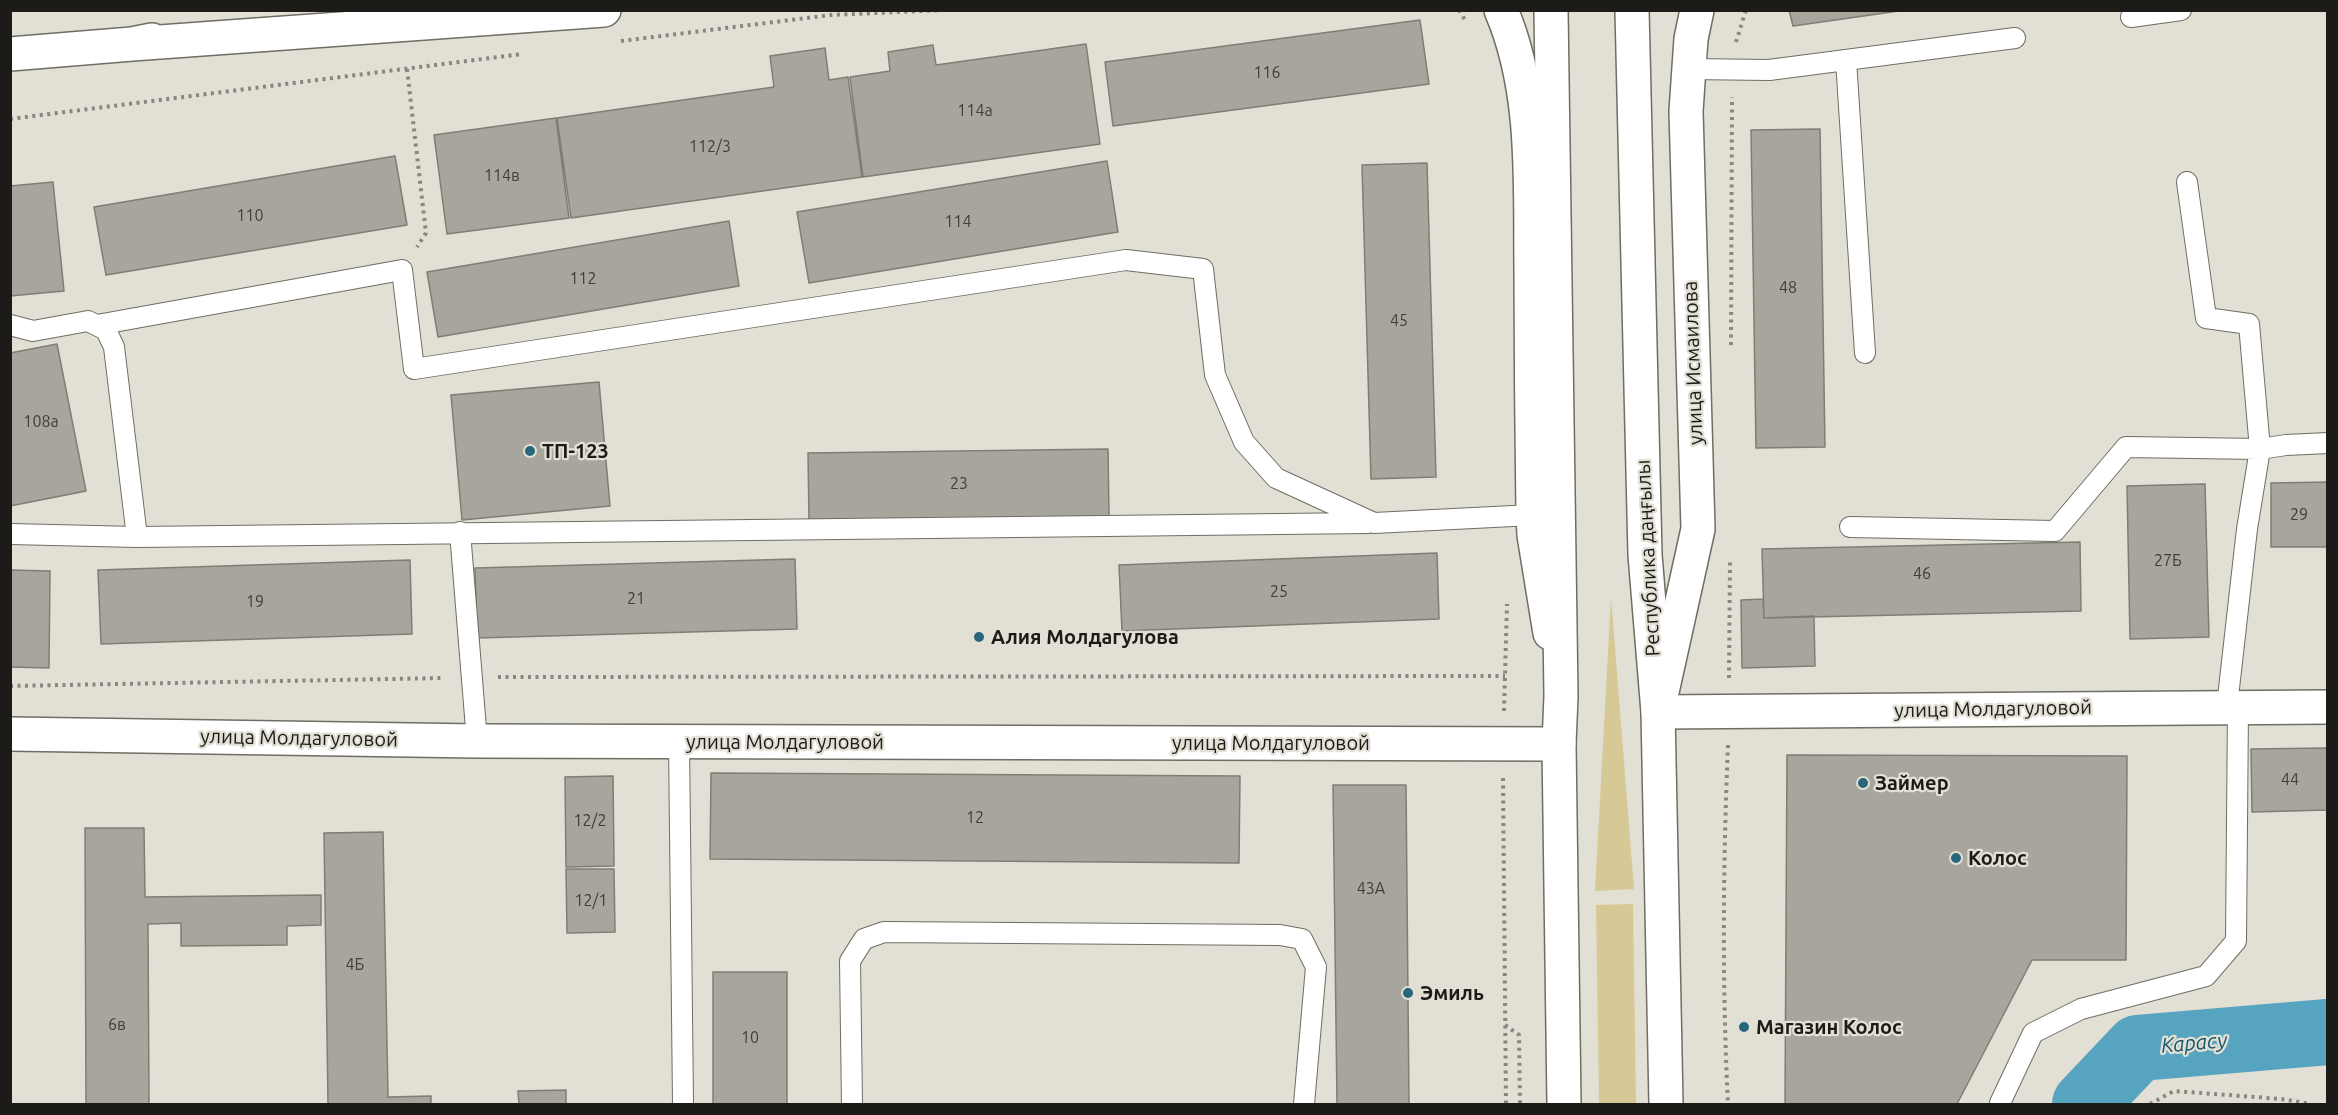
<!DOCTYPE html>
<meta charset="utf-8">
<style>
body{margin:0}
#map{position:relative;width:2338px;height:1115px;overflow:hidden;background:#e2dfd5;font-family:Ubuntu,sans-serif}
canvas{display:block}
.frame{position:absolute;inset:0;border:12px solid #1c1b17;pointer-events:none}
</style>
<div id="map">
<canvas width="2338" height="1115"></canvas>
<div class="frame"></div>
</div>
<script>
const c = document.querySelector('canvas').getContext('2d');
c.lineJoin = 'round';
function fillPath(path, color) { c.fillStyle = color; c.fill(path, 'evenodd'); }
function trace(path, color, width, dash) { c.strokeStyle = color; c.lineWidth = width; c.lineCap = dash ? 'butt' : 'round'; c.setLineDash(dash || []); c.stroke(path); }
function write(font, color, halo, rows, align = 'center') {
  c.font = font + ' Ubuntu,sans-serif'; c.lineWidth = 4.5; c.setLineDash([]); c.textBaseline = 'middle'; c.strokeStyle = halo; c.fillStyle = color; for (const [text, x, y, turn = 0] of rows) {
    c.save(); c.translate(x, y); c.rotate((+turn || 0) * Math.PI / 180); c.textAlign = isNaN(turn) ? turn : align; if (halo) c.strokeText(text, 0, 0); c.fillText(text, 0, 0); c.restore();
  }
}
fillPath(new Path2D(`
 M1611 597 1634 889 1595 891Z
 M1633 904 1636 1104H1599L1596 905Z`), '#d6c996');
trace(new Path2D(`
 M2085 1104 2138 1048 2328 1032`), '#57a4c0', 66);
const building = new Path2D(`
 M1789 10H1906L1793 26Z
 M1420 20 1429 84 1113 126 1105 62Z
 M1086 44 1100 144 863 177 850 77 890 71 888 52 933 45 936 65Z
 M825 48 829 80 848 77 862 177 571 218 557 118 774 87 770 56Z
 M556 118 569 218 447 234 434 135Z
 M1820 129 1825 447 1756 448 1751 130Z
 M395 156 407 225 106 275 94 207Z
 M1107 161 1118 232 809 283 797 212Z
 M1427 163 1436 477 1371 479 1362 165Z
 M53 182 64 291 10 296V186Z
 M729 221 739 286 438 337 427 272Z
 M57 344 86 491 10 506V353Z
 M599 382 610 506 462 520 451 395Z
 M1108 449 1109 516 809 520 808 453Z
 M2328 482V547H2271V483Z
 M2205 484 2209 637 2130 639 2127 486Z
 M2080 542 2081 611 1764 618 1762 549Z
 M1437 553 1439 619 1122 631 1119 565Z
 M795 559 797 629 477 638 475 568Z
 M410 560 412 634 101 644 98 570Z
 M10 570 50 571 49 668 10 667Z
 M1763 599 1764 618 1814 616 1815 666 1742 668 1741 600Z
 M2328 748V810L2252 812 2251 749Z
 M1787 755 2127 756 2126 960H2032L1957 1104H1785Z
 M711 773 1240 776 1239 863 710 859Z
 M613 776 614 866 566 867 565 777Z
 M1333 785H1406L1409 1104H1337Z
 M85 828H144L145 897 321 895V925L287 926V945L181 946V923L148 924 149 1104H86Z
 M383 832 388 1097 431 1096V1104H328L324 833Z
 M566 869H614L615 932 567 933Z
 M713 972H787V1104H713Z
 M566 1090V1104H519L518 1091Z`);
fillPath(building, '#a8a69c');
trace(building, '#7f7d74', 1.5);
const lane = new Path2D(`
 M2131 17 2181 10
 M1846 60 1865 353
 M1689 69 1769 70 2015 38
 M2187 182 2206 318 2249 324 2260 449 2286 445 2328 443
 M10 325 33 331 88 321 106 330 114 347 137 537
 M97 325 402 270 414 369 1126 260 1203 269 1215 375 1244 442 1276 478 1374 523 1533 515
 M1850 527 2055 531 2126 447 2260 449 2247 529 2227 706
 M460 532 477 741
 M10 534 137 537 1368 523
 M679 741 683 1104
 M2000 1103 2033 1033 2081 1009 2206 976 2236 941 2238 707
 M852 1104 850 961 864 939 884 932 1280 935 1302 939 1316 967 1304 1104`);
const street = new Path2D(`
 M1658 712 2328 707`);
const secondary = new Path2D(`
 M1501 10C1536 91 1530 184 1531 270 1531 352 1532 433 1533 515L1534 535 1550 633
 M132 44 604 10
 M10 54 132 44 152 40
 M1660 701 1698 529 1686 111 1691 39 1697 10
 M10 734 477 741 1559 744`);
const primary = new Path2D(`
 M1551 10 1561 696 1559 744 1564 1104
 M1632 10 1645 555 1658 712 1666 1104`);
trace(lane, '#6f6d64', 22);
trace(street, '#6f6d64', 36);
trace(secondary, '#6f6d64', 36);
trace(primary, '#6f6d64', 36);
trace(new Path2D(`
 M1459 10 1465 20
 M621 41 831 15 944 10
 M1736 42 1746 10
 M407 69 426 233 417 247
 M10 119 522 54
 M1731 345 1732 97
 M498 677 1505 676
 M1729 678 1730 559
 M10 686 443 678
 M1504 711 1507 604
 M1728 745C1723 865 1722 985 1728 1104
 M1503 778 1506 1104
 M1505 1025 1519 1035 1520 1104
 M2150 1104 2174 1091 2281 1099 2311 1104`), '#88867e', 4, [3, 4.5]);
trace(lane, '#fff', 20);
trace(street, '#fff', 33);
trace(secondary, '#fff', 33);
trace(primary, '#fff', 33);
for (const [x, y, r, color] of [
 [530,451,6,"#27667b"],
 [979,637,6,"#27667b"],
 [1863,783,6,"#27667b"],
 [1956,858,6,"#27667b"],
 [1408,993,6,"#27667b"],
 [1744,1027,6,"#27667b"]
]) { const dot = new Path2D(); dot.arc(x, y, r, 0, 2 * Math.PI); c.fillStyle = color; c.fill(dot); trace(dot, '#e2dfd5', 2); }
write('16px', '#3f3e38', null, [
 ["116",1267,73],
 ["114а",975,111],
 ["112/3",710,147],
 ["114в",502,176],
 ["110",250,216],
 ["114",958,222],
 ["112",583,279],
 ["48",1788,288],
 ["45",1399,321],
 ["108а",41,422],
 ["23",959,484],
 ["29",2299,515],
 ["27Б",2168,561],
 ["46",1922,574],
 ["25",1279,592],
 ["21",636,599],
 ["19",255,602],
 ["44",2290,780],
 ["12",975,818],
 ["12/2",590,821],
 ["43А",1371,889],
 ["12/1",591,901],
 ["4Б",355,965],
 ["6в",117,1025],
 ["10",750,1038]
]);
write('20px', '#1c1b17', '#e2dfd5', [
 ["улица Исмаилова",1693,363,-92],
 ["Республика даңғылы",1648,558,-93],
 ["улица Молдагуловой",1993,709,-1],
 ["улица Молдагуловой",299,738,1],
 ["улица Молдагуловой",785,742],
 ["улица Молдагуловой",1271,743]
]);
write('bold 20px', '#1c1b17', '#e2dfd5', [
 ["ТП-123",542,451],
 ["Алия Молдагулова",991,637],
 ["Займер",1875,783],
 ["Колос",1968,858],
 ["Эмиль",1420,993],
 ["Магазин Колос",1756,1027]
], 'left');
write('italic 21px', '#18576b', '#e2dfd5', [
 ["Карасу",2194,1043,-5]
]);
</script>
